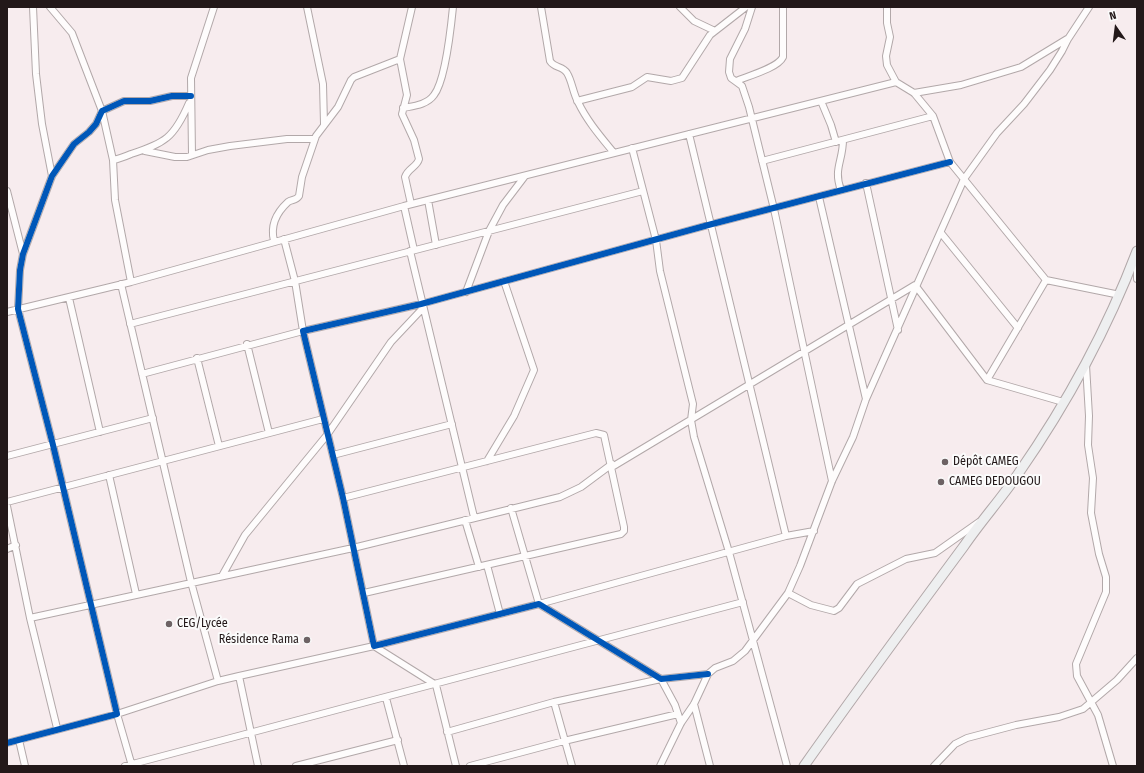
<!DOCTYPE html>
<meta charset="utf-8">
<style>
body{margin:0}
#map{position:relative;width:1144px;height:773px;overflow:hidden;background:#f7ecee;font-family:"Fira Sans Condensed",sans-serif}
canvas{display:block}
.frame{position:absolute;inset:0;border:8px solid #231819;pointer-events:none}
.north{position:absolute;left:1096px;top:8px;width:40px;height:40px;-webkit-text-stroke:3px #fbfbfb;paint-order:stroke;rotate:346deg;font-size:11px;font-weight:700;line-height:16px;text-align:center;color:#231819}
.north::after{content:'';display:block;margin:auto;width:14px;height:18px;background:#231819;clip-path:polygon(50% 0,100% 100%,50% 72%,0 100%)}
</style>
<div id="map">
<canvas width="1144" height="773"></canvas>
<div class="frame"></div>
<div class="north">N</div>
</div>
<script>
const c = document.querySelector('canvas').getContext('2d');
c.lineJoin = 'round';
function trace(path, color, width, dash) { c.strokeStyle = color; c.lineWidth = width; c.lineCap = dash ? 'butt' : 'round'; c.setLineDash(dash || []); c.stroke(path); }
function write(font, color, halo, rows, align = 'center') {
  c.font = font + ' "Fira Sans Condensed",sans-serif'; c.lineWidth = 4; c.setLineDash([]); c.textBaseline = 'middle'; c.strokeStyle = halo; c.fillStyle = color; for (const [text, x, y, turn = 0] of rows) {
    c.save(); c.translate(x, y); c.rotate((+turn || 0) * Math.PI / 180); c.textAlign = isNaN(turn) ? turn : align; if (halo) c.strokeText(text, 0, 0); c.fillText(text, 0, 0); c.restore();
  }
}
const minor = new Path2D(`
 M33 7 36 74 42 124 52 176
 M50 7 72 33 102 111 113 160 115 200 131 282
 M307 7 323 84 324 124
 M541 7 550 61C554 68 563 66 567 73 572 81 573 93 578 102 587 121 601 137 614 153
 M680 7 694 21 715 31
 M752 7 745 29 730 59 729 72 731 78 742 86 749 107 774 209 832 481
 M887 7V23L890 37 886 56 887 65 896 82
 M736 81C748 76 778 68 783 57V7
 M914 93 961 85 1021 67 1067 39
 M577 101 632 87 647 77 671 81 682 78 710 35 746 7
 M821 101 831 125 836 142
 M403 108C413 106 427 105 434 95 445 81 451 27 453 7
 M689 134 786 536
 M632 148 656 240 660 271 693 404 691 420 694 437 729 552 787 766
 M145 151 175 157H187L208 150 230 146 287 139H314
 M192 155 191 78 214 7
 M113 160C119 159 124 157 131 154 165 143 174 138 189 103
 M762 161 933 116
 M866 183 898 330
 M841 190C833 169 843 161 843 140
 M7 191 23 254
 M819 197 866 399
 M428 200 436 245
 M411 204 405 177C408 168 417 167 419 159L414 140 402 114 407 95 400 59 412 7
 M404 206 414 250
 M941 233 1018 328
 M274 241C270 225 276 213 288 202 292 199 296 201 299 196L302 177 316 136 338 107 351 80 354 77 400 59
 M410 251 474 517
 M1137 267V279
 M121 284 191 582 218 681
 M466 292 489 231 503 205 525 176
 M69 298 100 432
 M7 312 131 282 404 206 896 82 914 93 933 116 950 162 1046 280 1120 295
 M130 324 643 191
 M247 344 269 433
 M197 358 219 446
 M1086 365 1089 416 1088 445 1093 478 1091 513 1099 554 1106 577V592L1076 664 1077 676 1098 715 1113 766
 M142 374 303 331 295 281 284 239
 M987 380 1046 280
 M333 455 452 424
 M7 456 153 418
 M487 461 514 416 534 370 504 281
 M612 467 915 285 987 380 1063 402
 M109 475 136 594
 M343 498 596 433 604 435 624 527V531L621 534 364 593
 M7 502 323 419
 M7 506 30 618 57 728
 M511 508 539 604 786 536 814 531
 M465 520 479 567
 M7 549 16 545
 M487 565 500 614
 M222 576 245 535 327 435 391 342 423 308
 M788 593 811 605 834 611 839 608 857 584 906 559 935 553 979 522
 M30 618 353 548 560 497 581 487 612 464
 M708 674 661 679 539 604 374 646 343 498 303 331 421 304 712 224 950 162
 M386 698 404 766
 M554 702 572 766
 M694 704 710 766
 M447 732 554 702 661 679 675 705 678 714
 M19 740 25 766
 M7 743 117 714 53 445 18 309 20 270 23 254 52 176 74 144 89 132 96 124 102 111 124 101H150L172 96H191
 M125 766 743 602
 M132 766 117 714 218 681 239 676
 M258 766 239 676 374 646 436 685 456 766
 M296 766 398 740
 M470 766 564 741 678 714 681 723
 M660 766 681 723 694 704 708 674 715 668 733 661 745 651 788 593 800 566 832 481 853 437 866 399 964 179 997 133 1024 104 1050 70 1062 51 1068 39 1089 7
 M934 766 955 744 967 738 1016 725 1059 717 1083 709 1117 680 1137 658`);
const secondary = new Path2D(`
 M804 766C856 692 910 619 964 546 981 521 1001 499 1018 474 1066 405 1107 330 1137 251`);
trace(minor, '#b2a8a9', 8);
trace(secondary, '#b2a8a9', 11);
trace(minor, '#fefcfc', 6);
trace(secondary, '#eeeff0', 9);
trace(new Path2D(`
 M708 674 661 679 539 604 374 646 343 498 303 331 421 304 712 224 950 162
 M7 743 117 714 53 445 18 309 20 270 23 254 52 176 74 144 89 132 96 124 102 111 124 101H150L172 96H191`), '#0057b8', 6);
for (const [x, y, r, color] of [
 [945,462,4,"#6d6264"],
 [941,482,4,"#6d6264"],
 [169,624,4,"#6d6264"],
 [307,640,4,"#6d6264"]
]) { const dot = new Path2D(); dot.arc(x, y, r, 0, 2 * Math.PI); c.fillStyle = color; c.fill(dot); trace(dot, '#fbfbfb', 1.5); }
write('12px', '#231819', '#fbfbfb', [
 ["Dépôt CAMEG",953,462],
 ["CAMEG DEDOUGOU",949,482],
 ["CEG/Lycée",177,624],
 ["Résidence Rama",299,640,"right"]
], 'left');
</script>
